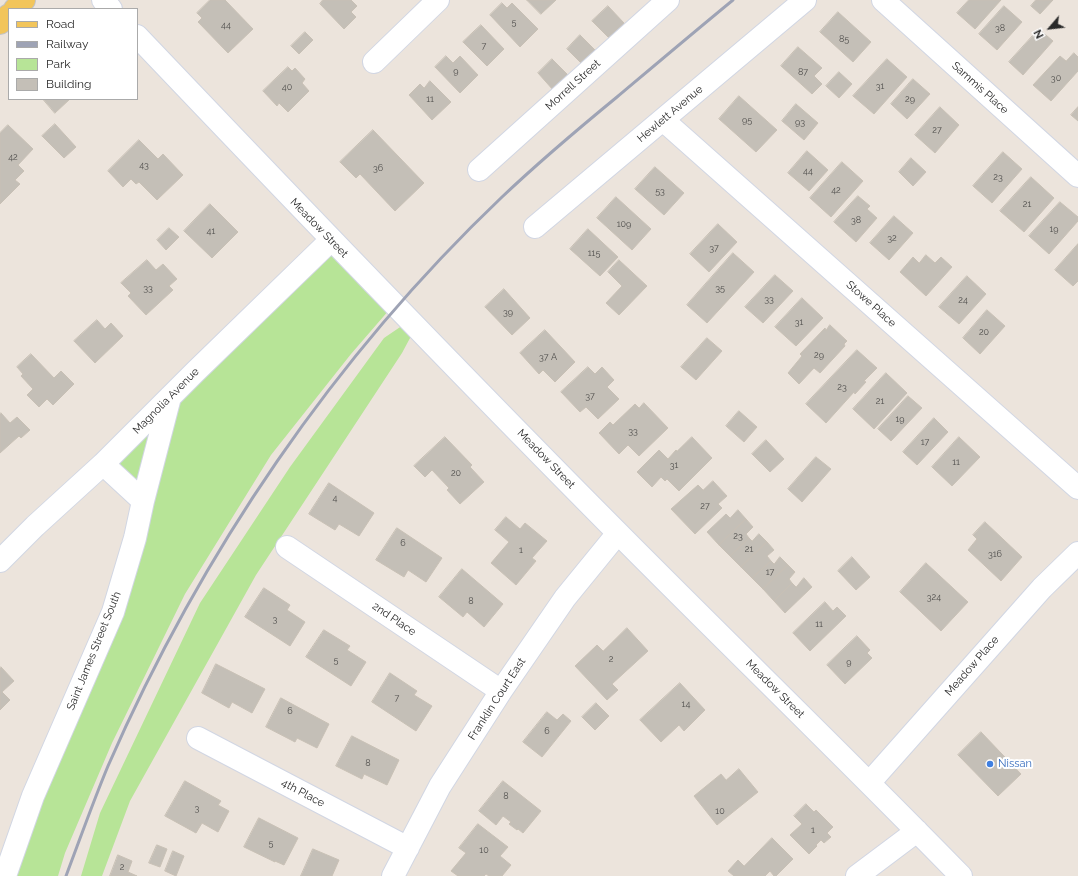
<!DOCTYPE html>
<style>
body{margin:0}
#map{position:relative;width:1078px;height:876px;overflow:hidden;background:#ece4dc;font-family:Raleway,sans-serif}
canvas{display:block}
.legend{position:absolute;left:8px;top:8px;width:130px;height:92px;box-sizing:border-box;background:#fff;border:1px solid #aaa;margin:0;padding:5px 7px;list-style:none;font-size:12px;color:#2a2a2a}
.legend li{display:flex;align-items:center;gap:8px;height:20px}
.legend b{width:20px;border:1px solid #aaa}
.north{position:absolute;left:1030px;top:8px;width:40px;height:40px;-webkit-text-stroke:3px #fff;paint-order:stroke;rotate:242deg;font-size:11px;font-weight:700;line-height:16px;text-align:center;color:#2a2a2a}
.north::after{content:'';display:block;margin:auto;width:14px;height:18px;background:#2a2a2a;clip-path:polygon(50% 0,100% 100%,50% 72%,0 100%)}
</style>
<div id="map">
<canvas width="1078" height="876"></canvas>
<ul class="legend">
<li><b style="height:5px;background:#f2c55b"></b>Road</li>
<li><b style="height:5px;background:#9ea3b5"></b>Railway</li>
<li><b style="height:11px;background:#b7e497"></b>Park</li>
<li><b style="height:11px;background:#c4bfb7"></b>Building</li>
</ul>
<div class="north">N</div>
</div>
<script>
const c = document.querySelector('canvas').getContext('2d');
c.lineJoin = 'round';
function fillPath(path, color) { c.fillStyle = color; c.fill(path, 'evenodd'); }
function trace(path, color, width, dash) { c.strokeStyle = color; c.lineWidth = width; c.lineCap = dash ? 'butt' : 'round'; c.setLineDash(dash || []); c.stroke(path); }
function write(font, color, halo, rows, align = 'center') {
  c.font = font + ' Raleway,sans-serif'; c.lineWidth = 4; c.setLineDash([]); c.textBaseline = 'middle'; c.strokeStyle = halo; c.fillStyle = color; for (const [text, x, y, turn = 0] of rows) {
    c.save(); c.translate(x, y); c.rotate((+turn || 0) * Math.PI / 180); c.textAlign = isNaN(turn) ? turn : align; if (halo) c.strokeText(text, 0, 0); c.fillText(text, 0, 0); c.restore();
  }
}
fillPath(new Path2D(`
 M332 239 396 302 351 354 271 455 185 594 112 743 65 853 58 876H5L113 611 164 417Z
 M412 319 417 325 402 353 256 575 130 801 102 876H81L100 813 200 603 290 467 384 338Z
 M152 428 141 490 115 467Z`), '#b7e497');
const building = new Path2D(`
 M210 0H225L253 29 228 53 198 22 202 18 197 13Z
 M323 0H351L357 6 351 12 356 17 344 29 320 4Z
 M527 0H556L541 14Z
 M969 0H1001L975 29 957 13Z
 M1036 0H1053L1040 14 1031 6Z
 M502 3 507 8 512 3 538 29 520 47 490 15Z
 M608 6 624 23 609 38 592 21Z
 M1004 6 1022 22 997 50 979 34Z
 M838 12 871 42 853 62 820 32Z
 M481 25 504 49 487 66 463 42Z
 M1039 29 1053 41 1023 75 1009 62Z
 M305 32 313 40 299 54 291 46Z
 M580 35 595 50 581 63 567 49Z
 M798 47 822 68 814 76 822 84 812 94 781 66Z
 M1074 53 1078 57V71L1051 101 1033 85 1060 56 1066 61Z
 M446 56 453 63 460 56 478 75 460 93 435 67Z
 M552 59 569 76 554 91 538 73Z
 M887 59 907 77 874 114 853 96Z
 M288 67 292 71 295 68 305 79 302 83 309 91 288 112 279 103 277 106 263 91Z
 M839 72 852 84 839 98 826 86Z
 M913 79 930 94 907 119 891 104Z
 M430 81 451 102 432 120 409 95 420 84 424 88Z
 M739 96 777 130 756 152 719 119Z
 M43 99H70L55 113Z
 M796 104 818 123 804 140 782 121Z
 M940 107 959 125 935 153 915 135Z
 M1078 107V121L1071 115Z
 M55 124 76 147 64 158 42 136Z
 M8 125 33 149 18 165 24 171 15 180 20 184 0 204V133Z
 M373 130 424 183 395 211 360 174 356 178 340 162Z
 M139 140 158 159 163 154 183 175 157 200 139 182 136 184 131 179 123 187 108 171Z
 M807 151 828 170 809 191 788 173Z
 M1003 152 1022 169 992 203 973 186Z
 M911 158 926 172 913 186 899 172Z
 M842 162 863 181 831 217 810 198Z
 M655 167 684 193 664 215 635 189Z
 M1031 177 1054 198 1024 232 1000 211Z
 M858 196 870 206 867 209 877 218 856 242 834 222Z
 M616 197 651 229 632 250 597 218Z
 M1060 202 1078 217V221L1049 254 1029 236Z
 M210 204 238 232 212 258 184 231Z
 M894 216 913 233 889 260 870 243Z
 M718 224 737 242 709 272 690 254Z
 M169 228 179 237 166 250 157 240Z
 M588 229 618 257 600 276 570 249Z
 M1078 244V281L1073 286 1055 270Z
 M733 253 754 272 707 323 687 305Z
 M926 255 935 263 941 257 952 267 926 296 900 272 913 257 919 263Z
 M147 260 156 270 163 264 177 279 169 286 173 290 146 315 128 296 131 293 121 283Z
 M619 260 647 286 619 315 606 303 622 286 608 272Z
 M775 275 793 291 763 323 745 307Z
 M967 276 986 294 959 324 939 307Z
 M504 289 530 318 512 335 485 307Z
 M802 298 823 318 796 346 775 327Z
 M987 310 1005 326 980 354 963 338Z
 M97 320 105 329 111 323 123 336 95 363 74 341Z
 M830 325 847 341 844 344 845 346 820 373 814 368 799 384 788 373 802 356 800 354 825 328 826 330Z
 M545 330 575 362 555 382 543 370 539 374 520 353Z
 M707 338 722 351 696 380 681 367Z
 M857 350 877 368 864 381 866 382 855 394 854 392 826 423 806 404Z
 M31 354 54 378 61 371 74 384 53 405 47 399 39 407 27 395 33 389 21 376 23 374 17 367Z
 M588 367 595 374 602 367 614 380 607 387 619 399 598 419 586 407 580 412 561 392Z
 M886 373 907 393 874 429 853 409Z
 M908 396 922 408 891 441 878 429Z
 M644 403 668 428 639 456 628 445 619 454 599 433 610 422 613 425 635 404 639 408Z
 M739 411 757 427 744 442 726 426Z
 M1 413 10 423 17 417 30 430 21 438 19 436 0 453V414Z
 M934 418 948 432 917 465 903 452Z
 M445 437 472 465 470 467 484 482 460 504 447 490 449 488 432 470 425 477 414 466Z
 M692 437 712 458 679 491 667 479 665 481 661 477 652 487 637 472 659 450 668 459 676 450 677 451Z
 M959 437 980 457 952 486 932 467Z
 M766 440 784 459 770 472 752 454Z
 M816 457 831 469 802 502 788 489Z
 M713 481 727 496 718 504 722 508 695 534 671 509 698 485 703 490Z
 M329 483 374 513 359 536 339 524 335 530 309 514Z
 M738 510 746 519 719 545 707 532 726 514 730 518Z
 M506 517 520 529 525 523 547 541 532 558 536 561 516 585 491 563 509 542 495 530Z
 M746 519 753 527 746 534 749 538 730 556 719 545Z
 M985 522 1022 557 1001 581 968 550 977 539 973 535Z
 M397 528 442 558 426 582 408 570 404 577 376 560Z
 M759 534 767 542 741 567 730 556 749 538 752 541Z
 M767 542 774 550 767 556 771 561 752 578 741 567Z
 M780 557 788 565 763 589 752 578 771 561 774 564Z
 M852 557 870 577 856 590 838 571Z
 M926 563 968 602 941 631 900 592Z
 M788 565 795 572 789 579 792 583 774 601 763 589Z
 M462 569 503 604 484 627 467 612 463 617 439 597Z
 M804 578 812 587 785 613 774 601 792 583 796 587Z
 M264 588 290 605 287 610 305 622 290 646 245 617Z
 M825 602 833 611 837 607 846 616 810 651 793 633Z
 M627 628 648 651 612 684 618 690 607 700 575 666 597 645 603 651Z
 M324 630 350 646 347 650 366 662 351 686 306 657Z
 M857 636 870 650 867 653 872 658 845 684 827 665Z
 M216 664 265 689 252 713 232 702 229 708 202 693Z
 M1 667 14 681 2 692 10 700 0 710V668Z
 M390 673 417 691 414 695 432 706 416 731 372 702Z
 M680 683 705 710 684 731 679 725 661 742 640 720Z
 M281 698 329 724 317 748 297 738 295 742 266 727Z
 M596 703 609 716 595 730 582 717Z
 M547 712 557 720 563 714 571 721 542 757 523 742Z
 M981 732 1021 774 998 796 958 755Z
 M352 736 399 760 387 785 364 774 362 779 336 766Z
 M739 769 758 792 717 825 694 796 721 774 726 780Z
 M185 781 221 801 218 805 229 811 218 832 202 823 196 833 165 816Z
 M503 781 541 811 523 833 518 829 517 830 509 824 511 822 503 816 496 825 479 811Z
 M806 804 814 812 816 810 833 827 827 833 831 837 824 843 821 840 816 845 817 846 809 854 790 835 802 824 794 816Z
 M259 818 298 838 284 865 275 861V862L244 847Z
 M478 824 508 847 500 856 511 865 502 876H489L486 874 484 876H458L451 871 466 853 459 848Z
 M772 838 793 859 776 876H774L770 871 765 876H734L728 871 738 860 744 866Z
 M157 845 167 849 160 867 149 863Z
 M313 849 339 860 332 876H301Z
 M173 851 184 856 176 876 165 871Z
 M118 855 132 861 128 872 137 876H110Z`);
fillPath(building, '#c4bfb7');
trace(building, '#c8c0b5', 1);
const minor = new Path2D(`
 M103 0 111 9
 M883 0 1078 176
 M137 36C296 203 456 370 618 533 732 648 848 760 961 876
 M374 62 438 0
 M663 120 1078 488
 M479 170 668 0
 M535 227 805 0
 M103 464 143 501
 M287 547 501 691
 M0 561 35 526 103 464 195 372 331 240
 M198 738 408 848
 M870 782 1042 588 1078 553
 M5 876 33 796 113 612 135 538 143 501 170 397
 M393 876 440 786 501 691 565 598 618 533
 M857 876 917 831`);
const major = new Path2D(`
 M15 9 24 0
 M0 23 9 15`);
trace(minor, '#d1d6e3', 24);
trace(major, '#c3c3c3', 24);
trace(minor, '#fff', 22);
trace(major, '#f2c55b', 22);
trace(new Path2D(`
 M66 876C80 839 93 802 108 766 201 553 334 357 502 197 539 162 578 129 617 97 655 65 694 32 733 0`), '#9ea3b5', 3);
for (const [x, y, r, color] of [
 [990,764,4,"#3f7fe0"]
]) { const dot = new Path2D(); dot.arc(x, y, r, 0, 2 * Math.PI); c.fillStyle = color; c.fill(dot); trace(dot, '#fff', 1.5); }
write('9px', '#504f4d', null, [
 ["5",514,22],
 ["44",226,25],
 ["38",1000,28],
 ["85",844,39],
 ["7",484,46],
 ["9",456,71],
 ["87",803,72],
 ["30",1056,78],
 ["31",880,86],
 ["40",287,87],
 ["11",430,99],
 ["29",910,99],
 ["95",747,120],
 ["93",800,122],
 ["27",937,130],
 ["42",13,157],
 ["43",144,165],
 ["36",378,168],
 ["44",808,171],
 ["23",998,177],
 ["42",836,190],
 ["53",660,191],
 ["21",1027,204],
 ["38",856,220],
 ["109",624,224],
 ["19",1054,229],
 ["41",211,231],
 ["32",892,238],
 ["37",714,248],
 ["115",594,253],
 ["33",148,288],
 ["35",720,288],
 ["33",769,299],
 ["24",963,300],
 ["39",508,312],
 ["31",799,322],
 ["20",984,332],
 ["29",819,355],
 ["37 A",548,357],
 ["23",842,387],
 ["37",590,396],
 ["21",880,401],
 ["19",900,419],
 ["33",633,431],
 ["17",925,442],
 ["11",956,462],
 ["31",674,465],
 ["20",456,473],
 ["4",335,498],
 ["27",705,506],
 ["23",738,536],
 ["6",403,543],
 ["21",749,549],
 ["1",521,550],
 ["316",995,554],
 ["17",770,572],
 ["324",934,597],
 ["8",471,601],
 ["3",275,619],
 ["11",819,624],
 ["2",611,659],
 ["5",336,660],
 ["9",849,662],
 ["7",397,698],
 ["14",686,704],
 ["6",290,711],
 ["6",547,731],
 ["8",368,763],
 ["8",506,796],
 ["3",197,808],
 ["10",720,811],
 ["1",813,830],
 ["5",271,843],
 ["10",484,850],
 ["2",122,867]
]);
write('11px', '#2a2a2a', '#fff', [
 ["Morrell Street",573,85,-42],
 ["Sammis Place",980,88,42],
 ["Hewlett Avenue",670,114,-40],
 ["Meadow Street",319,228,46],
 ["Stowe Place",871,304,42],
 ["Magnolia Avenue",166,401,-45],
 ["Meadow Street",546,459,46],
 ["2nd Place",394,619,34],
 ["Saint James Street South",94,651,-68],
 ["Meadow Place",972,666,-49],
 ["Meadow Street",775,689,45],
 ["Franklin Court East",497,699,-57],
 ["4th Place",303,793,28]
]);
write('11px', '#366cbe', '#fff', [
 ["Nissan",998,764]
], 'left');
</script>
